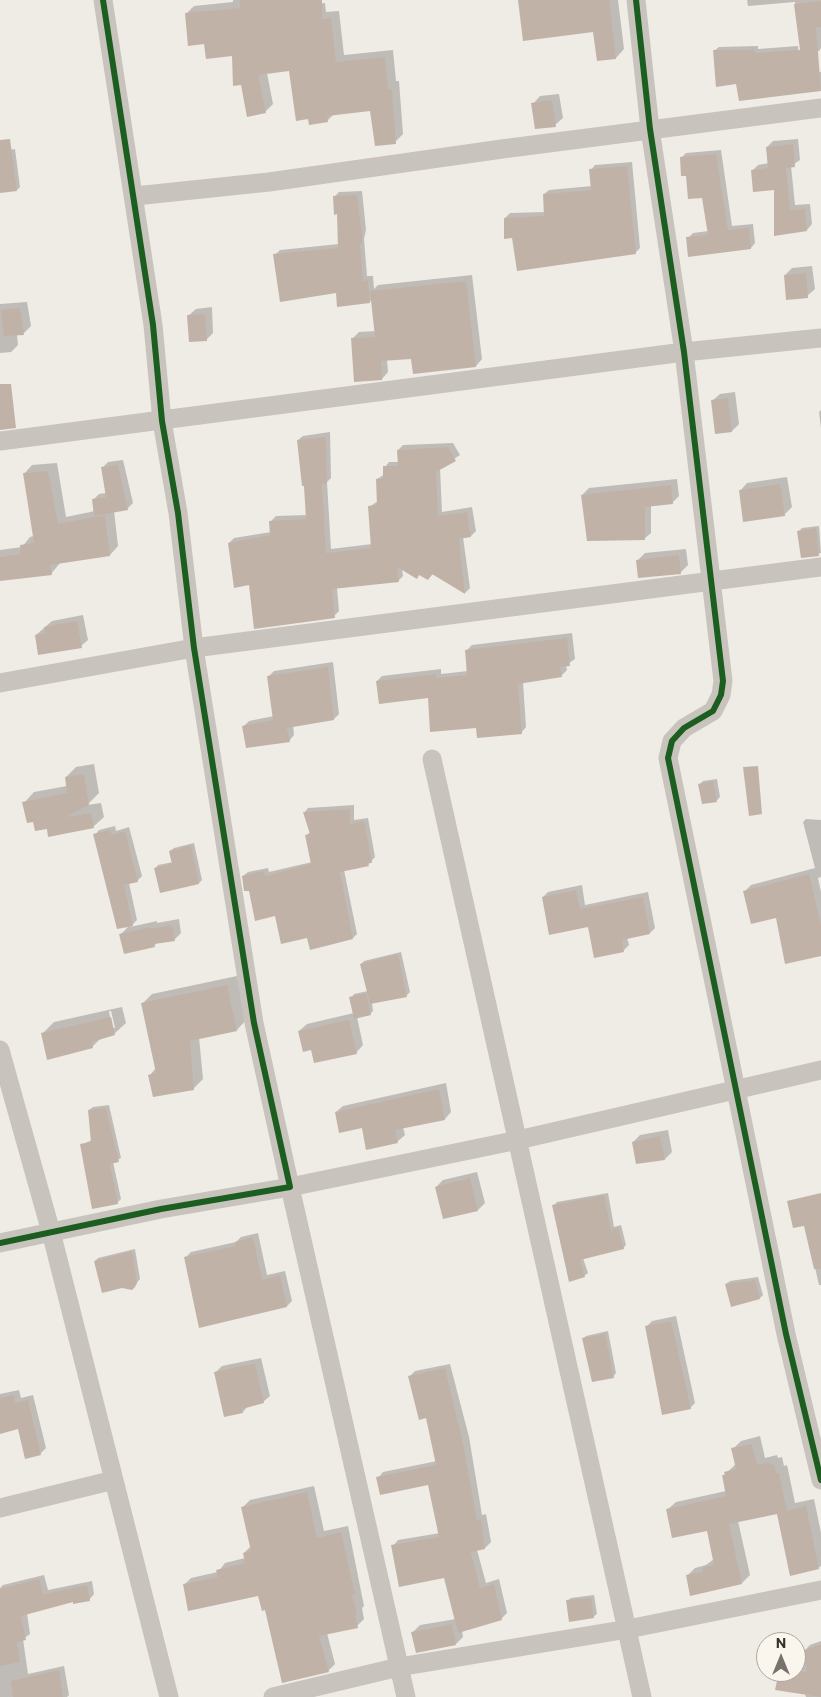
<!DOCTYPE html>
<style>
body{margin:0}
#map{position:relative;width:821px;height:1697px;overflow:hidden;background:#efebe5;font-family:Commissioner,sans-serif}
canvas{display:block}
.north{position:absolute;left:756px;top:1632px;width:50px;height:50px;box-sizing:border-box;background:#faf6ed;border:1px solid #ada79f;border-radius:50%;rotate:0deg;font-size:14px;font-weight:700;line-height:20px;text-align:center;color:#39312b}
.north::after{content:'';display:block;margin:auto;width:18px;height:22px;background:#79726c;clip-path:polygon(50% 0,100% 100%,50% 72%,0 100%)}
</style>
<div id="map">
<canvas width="821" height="1697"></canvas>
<div class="north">N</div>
</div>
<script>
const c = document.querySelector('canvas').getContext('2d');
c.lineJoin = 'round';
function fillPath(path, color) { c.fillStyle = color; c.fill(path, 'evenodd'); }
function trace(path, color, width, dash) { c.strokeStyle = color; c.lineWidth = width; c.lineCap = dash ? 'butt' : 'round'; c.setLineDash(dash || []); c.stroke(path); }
fillPath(new Path2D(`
 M233 0H309L310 5 325 3 326 12 339 11 344 55 393 50 396 81H399L403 134 395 142 371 109 335 113 327 121 290 69 267 73 273 104 265 112 242 84 233 55 206 43 186 14 194 6 233 2Z
 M519 0H618L624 49 616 58 594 30Z
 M747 0H821V48L819 51 802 53 795 2 748 6Z
 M758 46V49L798 46 801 73 821 72V89L737 83 714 51 719 47Z
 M559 94 563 118 555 125 533 104 540 96Z
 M798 139 800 160 791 166 795 205 810 204 812 224 807 230 776 235V189L752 171 758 165 769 163 767 147 773 141Z
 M15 149 20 187 17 190 0 192V151Z
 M721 150 732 226 753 224 755 243 751 248 688 238 693 233 709 231 703 196 687 175 681 158 686 153Z
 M632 162 640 248 635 253 514 237 505 218 510 213 545 212 544 194 549 190 592 186 591 170 595 165Z
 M362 191 366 230 364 239 367 276H373L374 289 378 285 472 275 482 359 476 366 412 357 387 359 388 372 382 379 352 339 359 332 376 331 372 299 370 302 337 292 275 255 280 250 339 244 338 213 334 197 339 192Z
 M812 266 815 289 807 296 785 275 792 268Z
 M27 302 31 326 24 333 17 334 18 345 11 352 0 353V304Z
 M212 307 213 333 206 340 188 316 196 309Z
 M735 392 739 424 732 431 712 401 720 394Z
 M821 410V428L819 412Z
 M330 432 331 478 327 482 331 549 372 544 369 507 378 501 377 479 385 474V467L389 462H399L398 450 403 445 453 443 460 455 440 468 442 512 472 507 476 531 471 536 463 537 470 588 465 593 434 573 428 579 420 574 417 577 402 569 403 576 398 581 337 588 339 611 334 616 250 583 229 543 234 538 271 532V521L276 516 307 515 305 485 298 440 303 436Z
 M123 460 133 503 127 509 114 511 118 546 110 555 60 563 51 574 0 580V550L22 547 30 537 34 536 24 474 32 465 57 463 66 517 95 511 93 500 99 494 106 493 102 468 108 462Z
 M787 477 792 507 784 515 740 491 747 483Z
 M677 479 679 496 672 503 651 505V533L644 539 582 495 589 488Z
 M819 526 821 553 802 557 799 531 802 528Z
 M686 549 688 565 680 573 638 560 645 553Z
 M83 615 88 640 81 646 36 635 52 621Z
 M572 633 575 659 566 665 567 670 561 676 523 682 526 727 521 733 477 727 429 697 377 681 382 676 441 669V674L468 671 466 651 472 645Z
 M333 662 339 714 334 719 293 725 294 735 289 741 243 727 249 721 274 716 268 677 274 671Z
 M94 764 99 793 87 805 101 803 104 817 93 827H48L34 821 24 803 34 792 67 786 66 777 76 767Z
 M717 779 720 797 717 800 703 803 699 785 703 781Z
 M354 805V820L368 818 375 857 368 865 344 870 357 934 353 938 308 937 276 915 250 889 243 876 248 872 268 868 269 872 312 862 306 836 311 831 304 813 308 808Z
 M806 819 821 820V877L818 878 821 892V955L777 916 744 892 751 885 815 868 803 822Z
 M115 826 116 831 129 827 142 876 137 881 129 883 137 920 130 927 157 921V923L179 919 181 933 174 940 158 942 154 946 121 934 130 925 95 835 99 830Z
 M194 843 202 880 199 883 161 892 155 869 158 865 173 862 170 851 174 848Z
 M582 885 585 905 648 892 655 928 650 933 627 937 629 945 623 951 543 897 548 892Z
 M401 952 410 992 406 996 372 1003 373 1011 370 1014 357 1017 363 1045 356 1053 312 1049 299 1031 307 1024 354 1013 351 998 354 994 368 991 361 964 364 961Z
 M237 976 246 1020 237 1030 199 1037 203 1079 194 1088 149 1076 156 1068 143 1003 152 994Z
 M122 1007 126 1023 114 1034 101 1038 92 1047 43 1033 54 1022ZM109 1011H111L115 1028H112Z
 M446 1083 451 1112 445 1119 403 1127 405 1135 398 1141 367 1148 363 1127 336 1112 343 1106Z
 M109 1105 121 1158 113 1162 121 1199 117 1203 81 1145 92 1140 89 1110 93 1107Z
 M668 1130 672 1152 665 1159 633 1142 640 1135Z
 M477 1172 485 1203 478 1210 436 1187 443 1180Z
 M608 1193 614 1227 621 1225 626 1245 623 1248 583 1258 588 1273 584 1276 554 1205 557 1202Z
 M258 1233 267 1275 285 1271 292 1301 287 1306 200 1327 186 1257 191 1252 236 1242 241 1237Z
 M135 1249 140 1279 134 1286 95 1261 98 1258Z
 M821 1256V1285H819L814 1263Z
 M758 1277 763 1295 760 1298 732 1306 726 1284 730 1281Z
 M676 1316 695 1403 690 1408 647 1326 652 1321Z
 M608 1331 616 1373 613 1377 583 1339 586 1336Z
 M261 1358 270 1396 263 1402 248 1406 243 1412 216 1372 222 1366Z
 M450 1364 469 1437 482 1515 486 1514 491 1542 485 1548 477 1550 486 1583 499 1579 507 1613 501 1619 462 1631 463 1637 456 1644 412 1633 420 1625 456 1619 445 1577 393 1546 398 1540 440 1533 429 1483 378 1478 383 1472 437 1461 427 1417 409 1377 415 1371Z
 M19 1390 21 1398 33 1395 46 1448 40 1454 19 1428 0 1432V1394Z
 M760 1436 765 1458 777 1455 778 1458 782 1457 784 1466 787 1465 795 1503 814 1499 821 1533V1566L818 1568 778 1512 738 1521 750 1575 742 1583 687 1576 695 1568 706 1565 714 1559 708 1529 667 1510 676 1502 726 1491 723 1476 736 1464 733 1449 741 1441Z
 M314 1486 324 1531 348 1526 364 1606 362 1608 364 1619 357 1626 327 1633 335 1664 328 1671 266 1608 259 1595 184 1585 191 1578 218 1572 225 1563 245 1558 244 1553 251 1546 243 1507 250 1500Z
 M44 1575 48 1590 92 1581 94 1594 89 1600H74L27 1613 30 1634 23 1639 28 1674 64 1666 69 1695 67 1697H0V1588L3 1585Z
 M594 1595 597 1614 593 1617 567 1601 571 1598Z
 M821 1641V1697H806L805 1694 780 1672H796V1661L806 1662 804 1651 810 1645Z`), '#0003');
fillPath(new Path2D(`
 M240 0H322V19L331 18 336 62 385 57 388 89H392L396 144 375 146 370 111 327 116 328 122 309 125 308 119 296 121 289 71 258 75 266 113 247 117 241 85 233 86 232 56 206 59 204 44 188 46 185 13 240 8Z
 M518 0H609L616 59 597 61 593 32 523 41Z
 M821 1V27H816L821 91 739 101 736 84 716 87 713 50H755V53L800 50 794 4Z
 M552 100 556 127 535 129 531 103Z
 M10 139 17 191 0 193V140Z
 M793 144 795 167 786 168 790 210 805 209 807 231 774 236V190L753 192 751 170 768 168 766 147Z
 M716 154 728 230 749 228 751 249 688 257 686 237 708 235 702 198 688 199 686 176H681L680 157Z
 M627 166 636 254 517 271 512 238 504 239V218L544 216 543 194 591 190 589 169Z
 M357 195 362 235V243L360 244 363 281 368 280 370 303 337 307 336 293 280 302 273 254 338 248 337 214 334 215 333 196Z
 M806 273 808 298 786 300 784 275Z
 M466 281 476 367 413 374 411 359 381 361 382 380 354 382 351 338 375 337 370 291Z
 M20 308 24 335 4 336 1 310Z
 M205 314 207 341 189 342 187 315Z
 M0 384H11L16 428 0 430Z
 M728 398 732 432 715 434 711 400Z
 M326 437 327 484H322L326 553 371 548 368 506 377 505 376 479 383 478V466H398L397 450 448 447 456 461 436 472 438 516 467 512 471 537 459 539 465 594 432 574 428 580 419 575 417 579 397 567 399 582 332 589 335 618 254 629 249 585 234 588 228 543 270 535 269 521 306 519 304 486H302L297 440Z
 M118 465 128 510 94 516 92 499 106 497 101 467Z
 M48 471 58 524 105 515 110 556 50 565 52 575 0 581V557L21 554 20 545 34 543 23 473Z
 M780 484 785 516 743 522 739 490Z
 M671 485 673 504 645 507V540L587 541 581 495Z
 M816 528 819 556 801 558 797 531Z
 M679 555 681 574 638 578 636 560Z
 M77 621 82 648 38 655 35 635 45 633 44 627Z
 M567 638 570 666 560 667 562 677 518 684 522 734 477 738 476 728 430 732 428 698 379 704 376 681 436 674V678L467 675 465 650Z
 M328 667 334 720 287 728 290 742 246 748 242 726 273 720 267 676Z
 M758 766 762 814 749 816 743 767Z
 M84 774 89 805 67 817 91 813 94 828 48 837 47 829 35 831 33 822 27 823 22 802 67 793 65 777Z
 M713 781 717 802 702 804 698 784Z
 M350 809V824L364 821 372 863H368L369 866 340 872 353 939 310 950 307 938 281 944 275 916 255 921 249 891H244L242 876 264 871 265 876 311 864 305 835 310 834 303 812Z
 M110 830 112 835 125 831 138 882 124 885 133 926 117 929 93 834Z
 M191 845 199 884 160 893 154 868 172 864 169 851Z
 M809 874 821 925V956L785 964 776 918 751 924 743 891Z
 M576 890 580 909 643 897 650 934 622 940 624 952 594 958 588 927 549 935 542 897Z
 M172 925 175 941 154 944 155 947 124 954 119 934 150 927 151 929Z
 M398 954 407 997 370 1004 360 964Z
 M227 985 237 1031 190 1041 194 1090 153 1097 148 1075 156 1073 141 1003Z
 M366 993 371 1015 354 1019 349 997Z
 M111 1017 115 1035 92 1042 93 1048 47 1060 41 1033Z
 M349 1020 357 1054 314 1063 311 1050 303 1052 298 1031Z
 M439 1089 445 1120 395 1130 398 1143 366 1150 362 1128 339 1133 335 1112Z
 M106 1108 119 1162 110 1164 118 1204 92 1209 80 1144 91 1142 88 1110Z
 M660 1136 665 1160 636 1164 632 1142Z
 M470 1178 478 1211 443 1219 435 1187Z
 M821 1193V1269H814L804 1226 793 1228 787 1201Z
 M604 1195 611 1230 618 1228 624 1249 580 1260 585 1277 569 1282 552 1205Z
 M253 1237 262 1280 280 1275 287 1307 199 1328 184 1257 235 1246V1242Z
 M132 1251 137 1283 135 1287 132 1290 122 1288 102 1293 94 1261Z
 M755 1280 760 1299 731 1307 725 1284Z
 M671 1321 691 1409 662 1415 645 1326Z
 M605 1334 614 1378 592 1382 582 1338Z
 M255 1363 264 1403 242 1409 243 1413 224 1417 214 1372Z
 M445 1368 463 1443 477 1520 481 1519 485 1549 471 1552 480 1588 494 1584 502 1620 458 1633 444 1578 399 1587 391 1545 439 1537 428 1485 380 1495 376 1477 436 1465 426 1418 419 1420 408 1376Z
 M14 1395 15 1403 28 1400 41 1455 25 1459 18 1429 0 1434V1398Z
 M752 1444 757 1465 769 1462 770 1465 774 1464 776 1473H779L787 1511 806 1506 819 1569 790 1576 777 1514 729 1524 742 1584 690 1596 686 1575 703 1572V1567L714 1565 707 1531 672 1538 666 1509 726 1496 722 1475H725L724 1472 736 1469 731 1448Z
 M307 1492 317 1538 341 1532 355 1594 352 1595 357 1615H355L358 1628 319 1636 329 1672 282 1683 265 1610 262 1611 258 1596 188 1611 183 1584 218 1577 216 1570 245 1563 243 1553 251 1551 241 1507Z
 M39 1579 43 1594 87 1585 90 1601 73 1604V1602L21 1616 26 1640 17 1642 20 1662 0 1666V1589Z
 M591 1598 594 1618 569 1622 566 1600Z
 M452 1624 456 1645 416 1653 411 1632Z
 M821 1644V1697L775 1690 779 1672H807L803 1651Z
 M59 1670 63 1697H13L11 1681Z`), '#c1b2a7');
trace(new Path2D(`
 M636 0 650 129 684 352 723 681 721 695 713 711 684 728 672 741 668 758 786 1334 821 1480
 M135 196 269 182 502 149 821 108
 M0 441 684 352 821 338
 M0 683 194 648 821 567
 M432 759 642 1697
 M0 1050 51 1232 169 1697
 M0 1243 161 1209 290 1187 254 1023 194 648 178 513 162 421 153 325 103 0
 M0 1508 114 1480
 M273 1697 399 1667 628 1629 821 1590
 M406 1697 290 1187 518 1140 821 1070`), '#c8c3bd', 19);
trace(new Path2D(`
 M636 0 650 129 684 352 723 681 721 695 713 711 684 728 672 741 668 758 786 1334 821 1480
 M0 1243 161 1209 290 1187 254 1023 194 648 178 513 162 421 153 325 103 0`), '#1b5e20', 6);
</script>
